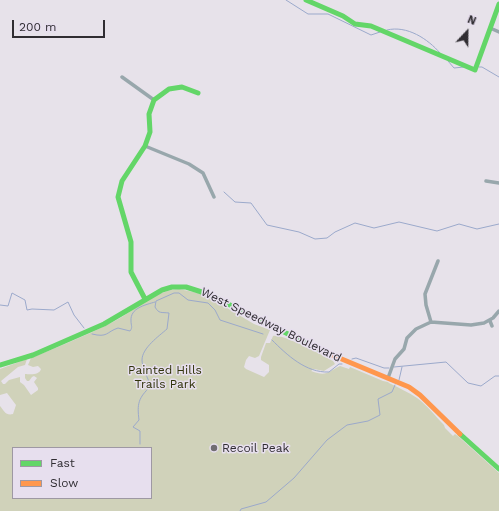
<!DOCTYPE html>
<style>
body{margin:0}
#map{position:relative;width:499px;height:511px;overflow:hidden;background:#e7e2ea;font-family:"Work Sans",sans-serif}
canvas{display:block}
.legend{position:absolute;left:12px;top:447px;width:140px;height:52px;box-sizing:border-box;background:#e7dfee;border:1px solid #9e98a3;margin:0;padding:5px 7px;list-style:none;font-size:12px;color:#302d32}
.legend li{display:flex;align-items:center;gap:8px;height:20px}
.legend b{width:20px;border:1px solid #9e98a3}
.north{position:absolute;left:447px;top:12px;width:40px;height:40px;-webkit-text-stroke:3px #e7dfee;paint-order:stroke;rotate:22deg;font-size:11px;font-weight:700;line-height:16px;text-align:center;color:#302d32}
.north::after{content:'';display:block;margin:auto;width:14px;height:18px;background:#302d32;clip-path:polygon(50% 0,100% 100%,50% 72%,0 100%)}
.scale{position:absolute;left:12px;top:20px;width:93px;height:18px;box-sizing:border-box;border:2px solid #302d32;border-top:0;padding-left:5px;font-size:12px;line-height:14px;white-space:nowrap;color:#302d32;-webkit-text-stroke:3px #e7dfee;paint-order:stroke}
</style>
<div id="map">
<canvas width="499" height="511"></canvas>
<ul class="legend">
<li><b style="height:5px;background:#63d668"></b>Fast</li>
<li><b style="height:5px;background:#ff974d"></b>Slow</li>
</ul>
<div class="north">N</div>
<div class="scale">200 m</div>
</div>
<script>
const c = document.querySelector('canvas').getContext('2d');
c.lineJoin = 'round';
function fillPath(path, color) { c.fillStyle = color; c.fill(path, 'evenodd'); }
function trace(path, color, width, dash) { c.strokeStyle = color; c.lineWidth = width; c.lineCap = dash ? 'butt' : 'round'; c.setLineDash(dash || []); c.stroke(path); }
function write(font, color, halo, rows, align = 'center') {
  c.font = font + ' "Work Sans",sans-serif'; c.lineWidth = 3; c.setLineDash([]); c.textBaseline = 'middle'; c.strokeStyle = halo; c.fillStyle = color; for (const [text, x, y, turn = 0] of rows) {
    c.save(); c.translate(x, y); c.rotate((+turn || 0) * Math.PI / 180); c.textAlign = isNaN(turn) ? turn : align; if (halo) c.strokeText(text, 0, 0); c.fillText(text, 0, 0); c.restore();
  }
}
fillPath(new Path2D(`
 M179 289 198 293 205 295 254 324 270 330 259 356 255 358 249 356 246 360 244 367 246 369 264 377 269 372V365L261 360V357L266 343H270L273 336C284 334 321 355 333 361L335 364 324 371 314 369 311 371C327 377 327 372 340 366L349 369 350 367 383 381 388 382 389 383C399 388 408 392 417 398 427 405 435 416 444 425L445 428 453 436 455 434 459 437 499 473V511H0V406C4 411 6 416 13 414L16 405 7 393 0 395V369L27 359 25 365 18 367 1 381 3 384H5L9 380 20 377V382L24 385 31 395 38 390V388L34 382 37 378 34 376 32 377 29 381H27L25 378V374C29 374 39 376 41 369L38 366 33 367 28 365 31 358C58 347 85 336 111 323 134 312 152 291 179 289ZM13 448H151V498H13Z`), '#d0d2ba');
trace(new Path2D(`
 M286 0 308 14H328L371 35 380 32
 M387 30C407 25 428 39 440 53
 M448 61 454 68 464 67
 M479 67H482L499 77
 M224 192 235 202 251 203 267 225 299 232 315 239 327 238 335 232 355 223 374 228 399 222 437 231 459 224 477 229 499 224
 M0 305 8 306 12 293 25 300 27 310 32 309 54 310 68 302 74 315 84 328
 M92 334C108 338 106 332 118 328L130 331C133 327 131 326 131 321 130 308 145 305 155 302
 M272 340C287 355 306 373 329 372L339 364H342
 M352 359 356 358 384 368H389
 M394 367 446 362 468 383 481 386 495 376H499
 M399 380 402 367
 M140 444V431L133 427 139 420C137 404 138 398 151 386 148 379 142 367 142 360 142 348 159 336 167 329L169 313C161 312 159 314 155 307L156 301 174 293H179L188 300 208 303 215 310 220 320 263 334
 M240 511 241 509 266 502 294 478 327 440 347 425 368 421 380 415 378 399 392 392 395 385`), '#9ba9cb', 1);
trace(new Path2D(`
 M490 28 499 32
 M122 77 154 100
 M145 146 189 164 203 173 214 197
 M486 181 499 183
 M490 321 492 326
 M431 322 426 305 425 294 438 261
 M388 378 395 359 404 349 407 338 416 329 431 322 471 325 484 323 493 318 499 311`), '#98a7ac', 3.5);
trace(new Path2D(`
 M306 0 343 16 355 24 371 26 475 70 499 4
 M145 299 131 272V242L118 197 122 181 145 146 150 132 149 114 154 100 169 89 182 87 198 93
 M0 365 33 355 104 324 162 290 172 287H186L208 294 320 350
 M460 434 499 469`), '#63d668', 5);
trace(new Path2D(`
 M320 350 409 387 420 395 460 434`), '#ff974d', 5);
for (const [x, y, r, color] of [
 [214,448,4,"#706c72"]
]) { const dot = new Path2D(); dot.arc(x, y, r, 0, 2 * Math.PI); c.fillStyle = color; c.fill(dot); trace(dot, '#e7dfee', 1.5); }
write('12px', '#302d32', '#e7dfee', [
 ["West Speedway Boulevard",271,325,26]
]);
write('12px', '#2f3208', '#e7dfee', [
 ["Painted Hills",165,370],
 ["Trails Park",165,384]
]);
write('12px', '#302d32', '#e7dfee', [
 ["Recoil Peak",222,448]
], 'left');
</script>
